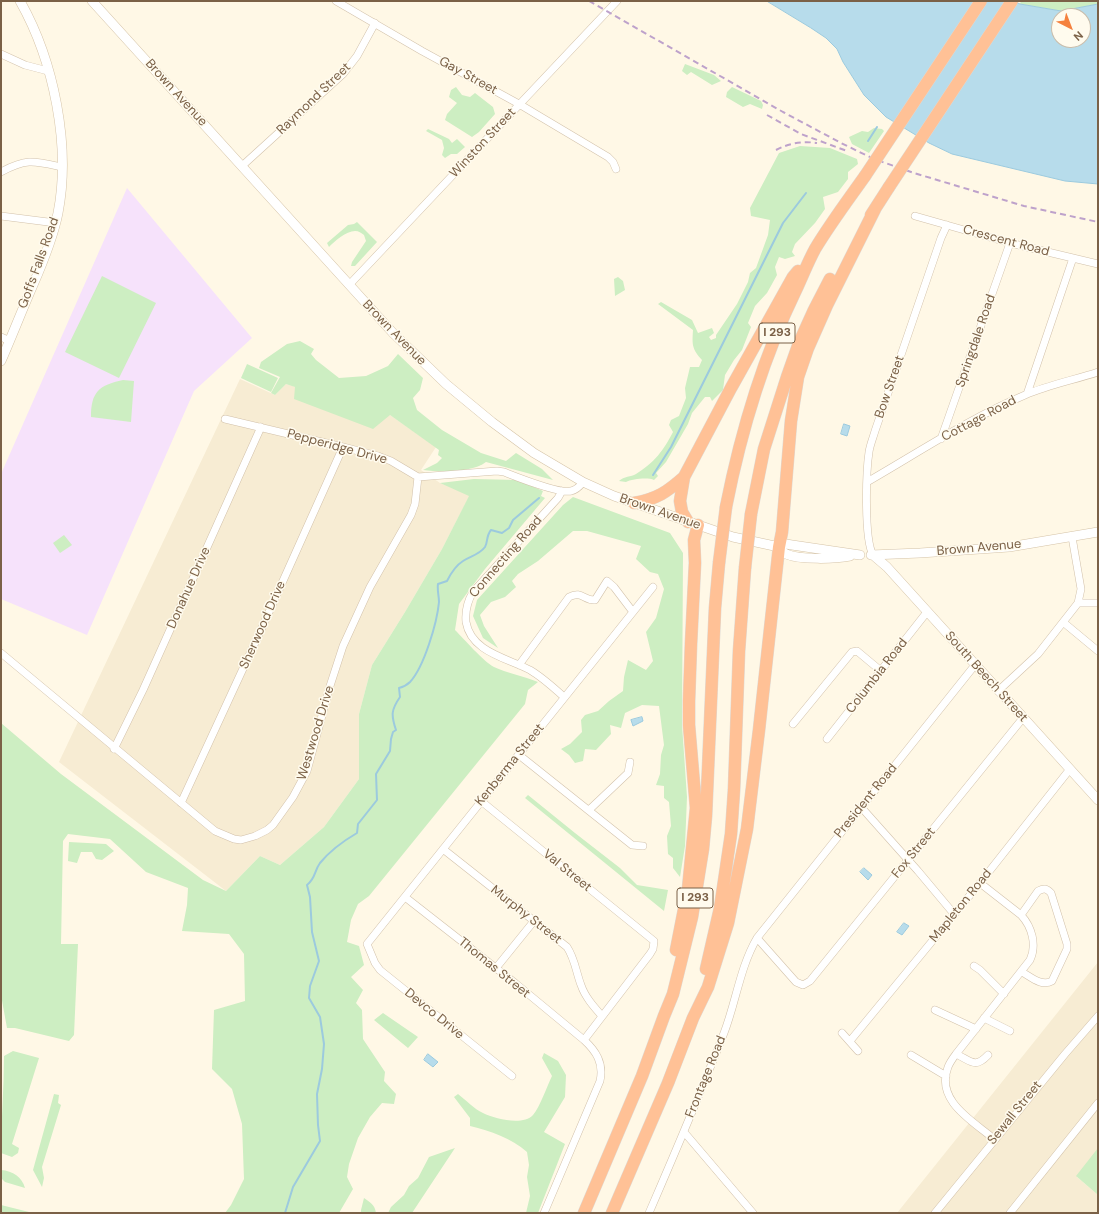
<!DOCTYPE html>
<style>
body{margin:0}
#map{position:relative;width:1099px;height:1214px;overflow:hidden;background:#fff8e6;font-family:"DM Sans",sans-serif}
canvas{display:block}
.frame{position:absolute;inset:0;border:2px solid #7b6147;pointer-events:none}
.north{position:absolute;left:1051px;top:8px;width:40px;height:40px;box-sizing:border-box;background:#fffbee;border:1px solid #cabdab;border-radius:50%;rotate:138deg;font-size:11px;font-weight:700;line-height:16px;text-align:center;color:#7b6147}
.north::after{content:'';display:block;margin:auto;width:14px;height:18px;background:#f5813e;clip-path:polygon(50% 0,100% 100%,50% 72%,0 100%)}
</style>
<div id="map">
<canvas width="1099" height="1214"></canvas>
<div class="frame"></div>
<div class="north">N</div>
</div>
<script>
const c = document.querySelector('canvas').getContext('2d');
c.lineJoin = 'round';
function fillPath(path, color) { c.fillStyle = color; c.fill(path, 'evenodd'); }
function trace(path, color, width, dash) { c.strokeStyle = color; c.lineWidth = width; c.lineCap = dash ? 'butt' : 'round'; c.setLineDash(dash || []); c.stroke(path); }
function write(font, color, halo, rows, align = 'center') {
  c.font = font + ' "DM Sans",sans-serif'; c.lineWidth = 3; c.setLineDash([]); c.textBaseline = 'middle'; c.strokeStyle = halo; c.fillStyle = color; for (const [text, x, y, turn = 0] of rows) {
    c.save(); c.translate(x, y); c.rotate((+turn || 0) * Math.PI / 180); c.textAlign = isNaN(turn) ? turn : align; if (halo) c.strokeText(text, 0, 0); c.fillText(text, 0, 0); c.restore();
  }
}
fillPath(new Path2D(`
 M240 379 275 395 286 384 390 415 436 447 421 470 440 483 470 495 442 549 405 612 372 665 359 714V779L324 827 280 865 260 856 226 891 59 762Z
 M1098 962V1151L1077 1177 1098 1195V1213H897Z`), '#f7ecd3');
fillPath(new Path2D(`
 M127 188 252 338 194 391 87 635 1 599V474Z`), '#f6e2fb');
fillPath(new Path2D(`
 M1021 1H1098V4L1061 11 1020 4Z
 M685 64 714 75 721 81 712 85 691 72 687 75 682 71Z
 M456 87 462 95 470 97 475 93 493 107 495 114 479 132 472 137 445 120 447 114 457 103 449 97 451 90Z
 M732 87 761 101 763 105 762 109 750 104 743 107 726 97 727 92Z
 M874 128 882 129 884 131 869 153 852 144 849 137 862 131 868 132Z
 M428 129 449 139 452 143 457 139 465 147 457 154H451L445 158 442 155 444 148 442 140 426 131Z
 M800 146 830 148 857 159 858 164 848 172V179L838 192 823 197 825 209 815 223 795 244 792 252 795 256 785 259 779 257 775 267 777 275 767 293 755 306 748 323 751 327 742 350 734 360 725 375 723 390 712 401 710 397H705L692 413 688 424 666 462 656 473 658 476 654 480C648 477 632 479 626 482L619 481C624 476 631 477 636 474 655 462 663 451 673 432L669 425 671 420 679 416 686 398 685 388 690 367H699L702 360C692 349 692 345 693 330L658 304 661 302 692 320 698 333 712 328 714 333 709 337 711 340 716 338V335L737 304 748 282 750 273 756 268 768 235 770 220 751 216 750 208 779 153Z
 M357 222 377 242 355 266H351L352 262 366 241 364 235C361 233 359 231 355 231 346 231 335 241 329 247L327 243 348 225 354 224Z
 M102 276 156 303 119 378 65 352Z
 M618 277 623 281 625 290 615 296 614 279Z
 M300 341 314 349 311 354 316 360 339 378 366 376 388 366 398 354 423 378 420 390 413 398 417 410 442 430 481 453 506 461 516 453 542 469 553 480 486 462C472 473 440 472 423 470L437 463 442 458 438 455 439 450 390 415 373 429 294 399 295 387 286 384 275 395 271 393 280 377 259 368 261 362 287 344Z
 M247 364 278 378 271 392 241 378Z
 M123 380 134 381 131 422 91 417C91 392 99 385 123 380Z
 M474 479 518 480 543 491 541 496 545 498 485 569 459 604 455 630C464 639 483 661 494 667 506 673 524 676 538 682L528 690 525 704 369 896 358 904 351 920 347 942 359 946 364 965 351 977 363 990 356 1003 362 1010 363 1039 385 1072 384 1081 396 1094 394 1104 382 1103 370 1117 358 1138 349 1164 347 1177 353 1189 339 1213H225L231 1205 244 1179 242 1124 232 1089 212 1069 214 1010 245 1001 244 954 229 934 182 931 187 905 188 888 146 872 110 839 68 834 63 841 61 944H78L74 1035 69 1041 15 1028H7L1 995V723L61 774 203 880 226 891 260 856 280 865 324 827 359 779V714L372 665 405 612 442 549 469 496 440 483Z
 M573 497 670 533 683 553 682 725 687 797 685 846 680 877 673 868V858L668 854 667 836 671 826 669 802 664 798V786L656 785 660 774 661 755 664 745 659 706 642 705 625 713 621 728 610 725 611 734 596 750 585 749 583 761 575 763 569 755 561 749 570 744 582 732 581 720 585 715 598 711 609 701 623 691 624 677 628 660 646 670 653 661 646 632 656 618 664 589 658 574 650 572 636 559 641 546 587 531H573L538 561 518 574 512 581 516 587 505 597 491 602 480 615 484 626 498 648 483 638 473 616 477 600 563 505Z
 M64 535 72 545 60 553 53 543Z
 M528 795 575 833 620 868 637 885 668 890 664 911 525 798Z
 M69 842 106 844 114 851 102 860 96 859 92 852H81L77 863 68 861Z
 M383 1013 418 1037 408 1048 374 1020Z
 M13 1051 39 1058 12 1144 19 1148 18 1153 12 1157 1 1153C1 1121 4 1089 4 1056Z
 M544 1053 558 1061 566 1075 565 1097 544 1132 565 1144 538 1213H526L530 1196 527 1177 529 1165 527 1152C511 1138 491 1131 470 1126V1118L454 1097 458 1094C466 1100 474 1109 483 1113 495 1119 523 1126 533 1115 540 1107 547 1086 552 1076L542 1058Z
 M54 1094 59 1095 58 1103 61 1105 42 1167 44 1178 42 1187 33 1170Z
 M455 1148 412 1213H388L391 1207 404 1195 409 1186 418 1178 429 1157Z
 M1098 1148V1195L1076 1176Z
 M1 1170C13 1171 22 1177 25 1188L5 1182 1 1178Z
 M364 1198C370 1202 375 1205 376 1213H361V1210Z
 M1 1205 33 1213H1Z`), '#cdeec2');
const water = new Path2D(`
 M767 1H1014L1020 4 1061 11 1098 4V184L1065 181 952 154 929 143 886 117 864 95 843 62 837 49 826 38 811 28ZM1059 16H1083V40H1059Z
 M844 424 850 426 847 436 841 434Z
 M642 717 643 721 633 726 631 720Z
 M864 868 872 875 868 880 860 872Z
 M904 923 909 926 902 935 897 932Z
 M428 1054 438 1062 433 1067 424 1060Z`);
fillPath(water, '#b7dceb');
trace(water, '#9ccade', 1);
trace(new Path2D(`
 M868 141 877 127
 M653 475 671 447 783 223 806 193
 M285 1213 293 1187 320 1141 318 1125 317 1094 322 1069 324 1044 320 1017 309 998 310 986 319 961 312 932 310 897 307 885C316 878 314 871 320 863 329 852 345 840 357 833L358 824 377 800 376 774 390 751 391 739 393 732 396 730C391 715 391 710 400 697L399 688C403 687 407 685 410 682 424 667 437 623 439 602 439 596 437 590 438 584L447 581C451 573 455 566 463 561 470 556 479 555 485 547 488 542 486 536 491 530L502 533 509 528 513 520 539 498`), '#9ccade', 2);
const street = new Path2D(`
 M336 1 422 51 519 104 608 157 613 162 616 169
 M1 54 25 65 48 71
 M242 166 343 74 357 56 375 23
 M1 172C27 158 34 161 62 167
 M1 216 56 223
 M915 216 1010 243 1098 264
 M349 285 617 1
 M1 337 10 341
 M1027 394 1073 258
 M225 419 343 447 378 456 391 461 418 477 497 471 504 472C517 477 559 494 571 491 576 490 580 486 583 482
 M941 439 1010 243
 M867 482C919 452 970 418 1025 395 1048 385 1074 380 1098 372
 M562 491 558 498 473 592C467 602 465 611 466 622 471 652 507 658 530 670 542 677 553 687 564 697
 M873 555C864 539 866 472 869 452 870 445 873 438 875 431L941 238 947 225
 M1078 603H1098
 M1063 622 1098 651
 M1 653 215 831 234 839 241 840 255 836 267 830 273 825 293 797 307 771 330 686 343 646 370 587 411 515 415 504 418 477
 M519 665 569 597C582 590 584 601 595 600L607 581 614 587 633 612
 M998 691 1038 654 1078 603 1081 589 1072 537
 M793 724 852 652 857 651 881 671
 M827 739 927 612
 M114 749 143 690 261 427
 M519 755 632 845 643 846
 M481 801 654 941 653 949 650 954 584 1040
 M181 803 265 621 343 447
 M861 807 918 871 954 914
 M589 810 628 773 630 762
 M443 849 567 947C575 959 576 972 581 985 585 997 594 1007 602 1016
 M980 883 1021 915C1032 927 1037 945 1030 960L956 1054C953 1058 950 1062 948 1067 935 1101 973 1121 994 1139
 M405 897 515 983 584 1040C596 1051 604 1063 600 1081L544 1213
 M1021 915 1038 891C1044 888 1046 888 1051 893L1067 944V949L1052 981C1042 987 1031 977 1022 972
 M757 938 796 982 803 985 810 981 1023 718
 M974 966 980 970 1004 994
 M496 968 534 921
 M935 1010 976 1029
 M984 1018 1010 1031
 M842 1033 858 1051
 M850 1041 980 883 1070 769
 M956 1054C971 1061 975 1069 988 1055
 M911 1055 946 1076
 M512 1076 380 970 375 963 367 944 653 587
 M684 1132 753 1213
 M649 1213C675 1153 700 1094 724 1033 736 1002 740 967 757 938L975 665
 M935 1213 1065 1054 1098 1016
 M1010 1213 1098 1103`);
const secondary = new Path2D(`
 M92 1 393 333 446 384 492 422 534 453 583 482 614 496 733 537 779 547 786 544 792 545 860 555
 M1 361C12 336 22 310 33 285 43 262 53 238 58 213 71 146 54 61 20 1
 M779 547C781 550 783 552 786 554 800 560 835 559 850 556
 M871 555 920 553 1009 547 1098 532
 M873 555 887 567 1098 800`);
const highway = new Path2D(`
 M871 215 889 187
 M634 503C657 499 667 492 684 477
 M726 507C741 431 762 360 796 290 802 277 808 262 815 249 830 224 848 200 865 176
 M751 514 764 449 787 377 799 343 814 310 830 279
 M688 522 682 512 680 501 684 477 731 388 793 277 798 271
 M676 950 688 889 696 808 689 725V701L691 644 695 563 694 540 698 525
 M706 969 720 908 731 834 734 790 739 651 745 568
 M584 1213 642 1076 664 1016 673 994 692 917 703 849 706 816 715 608 719 563
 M612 1213 668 1083 693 1018 708 987 728 923 747 829 759 730 779 547 782 532 791 421 798 377 808 348 827 305 875 209`);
trace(street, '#d2c1aa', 8);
trace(secondary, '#d5c3a7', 10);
trace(highway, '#dfd9d3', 13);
trace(street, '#fff', 7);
trace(secondary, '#fff', 9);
trace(highway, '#ffc196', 12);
trace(new Path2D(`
 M589 1 783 112 841 143 874 159 914 173 1024 206 1098 222
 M767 115 801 134 847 151
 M776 150C789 143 803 141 817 143`), '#bea2cb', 2, [6, 4]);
const highwayBridge = new Path2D(`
 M865 176 981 1
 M889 187 1012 1
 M719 563 726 507
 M745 568 751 514`);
trace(highwayBridge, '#dfd9d3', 13, []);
trace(highwayBridge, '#ffc196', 12);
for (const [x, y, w] of [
 [777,333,36],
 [695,898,36]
]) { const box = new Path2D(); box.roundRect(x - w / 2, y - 10, w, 20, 3); c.fillStyle = '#fffbee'; c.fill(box); trace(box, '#7b6147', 1); }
write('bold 12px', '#7b6147', null, [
 ["I 293",777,333],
 ["I 293",695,898]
]);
write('13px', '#7b6147', '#fffbee', [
 ["Gay Street",468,76,29],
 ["Brown Avenue",176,93,48],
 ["Raymond Street",314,99,-44],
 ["Winston Street",483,143,-47],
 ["Crescent Road",1006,241,15],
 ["Goffs Falls Road",39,263,-70],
 ["Brown Avenue",394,333,46],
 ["Springdale Road",976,341,-71],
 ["Bow Street",890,387,-71],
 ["Cottage Road",979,419,-28],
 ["Pepperidge Drive",337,447,15],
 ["Brown Avenue",660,512,19],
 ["Brown Avenue",979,548,-5],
 ["Connecting Road",506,557,-49],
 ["Donahue Drive",189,588,-66],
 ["Sherwood Drive",263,625,-66],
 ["Columbia Road",877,676,-52],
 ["South Beech Street",986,677,48],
 ["Westwood Drive",316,733,-73],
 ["Kenberma Street",510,765,-51],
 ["President Road",866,801,-51],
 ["Fox Street",914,853,-51],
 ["Val Street",567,871,39],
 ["Mapleton Road",961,906,-51],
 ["Murphy Street",526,915,38],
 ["Thomas Street",494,968,39],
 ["Devco Drive",434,1014,39],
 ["Frontage Road",706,1077,-68],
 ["Sewall Street",1015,1113,-51]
]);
</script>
